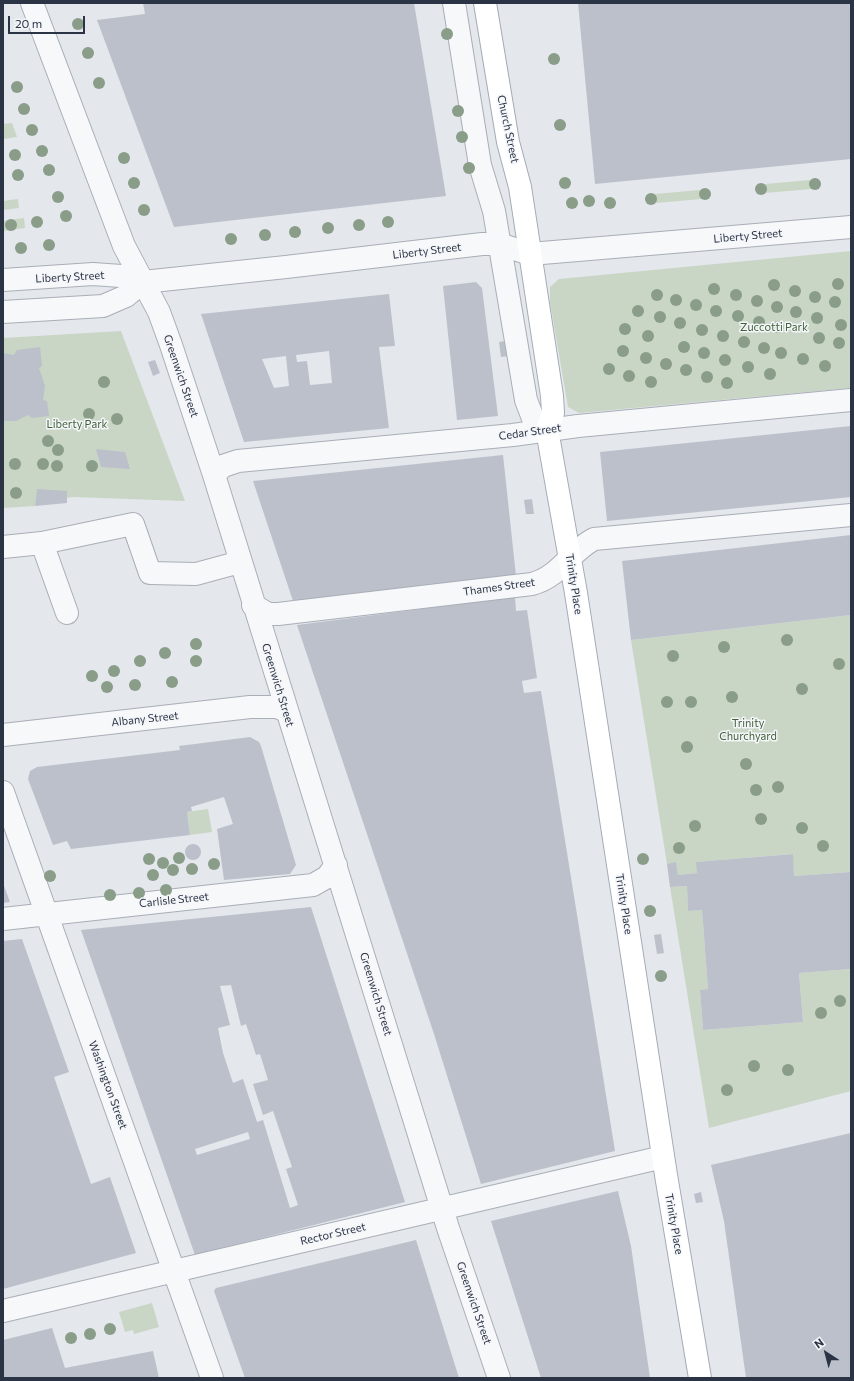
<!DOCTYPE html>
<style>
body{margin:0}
#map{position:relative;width:854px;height:1381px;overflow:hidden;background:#e4e7ec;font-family:Commissioner,sans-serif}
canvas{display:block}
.frame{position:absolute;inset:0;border:4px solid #2b3445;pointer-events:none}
.north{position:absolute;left:806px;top:1333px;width:40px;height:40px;-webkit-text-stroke:3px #f4f6f9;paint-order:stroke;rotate:324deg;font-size:11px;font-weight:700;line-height:16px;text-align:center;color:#2b3445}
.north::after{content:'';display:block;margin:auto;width:14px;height:18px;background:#2b3445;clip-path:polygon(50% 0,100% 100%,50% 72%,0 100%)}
.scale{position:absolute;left:8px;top:16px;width:77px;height:18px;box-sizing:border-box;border:2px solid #2b3445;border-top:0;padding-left:5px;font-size:12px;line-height:14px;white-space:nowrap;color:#2b3445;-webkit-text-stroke:3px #f4f6f9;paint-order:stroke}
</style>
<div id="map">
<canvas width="854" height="1381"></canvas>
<div class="frame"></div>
<div class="north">N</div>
<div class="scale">20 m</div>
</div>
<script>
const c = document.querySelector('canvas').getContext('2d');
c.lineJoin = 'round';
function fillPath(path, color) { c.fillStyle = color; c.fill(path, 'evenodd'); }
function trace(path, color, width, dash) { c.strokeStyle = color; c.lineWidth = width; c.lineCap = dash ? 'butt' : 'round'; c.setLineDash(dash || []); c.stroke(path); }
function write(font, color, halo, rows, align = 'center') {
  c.font = font + ' Commissioner,sans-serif'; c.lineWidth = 3; c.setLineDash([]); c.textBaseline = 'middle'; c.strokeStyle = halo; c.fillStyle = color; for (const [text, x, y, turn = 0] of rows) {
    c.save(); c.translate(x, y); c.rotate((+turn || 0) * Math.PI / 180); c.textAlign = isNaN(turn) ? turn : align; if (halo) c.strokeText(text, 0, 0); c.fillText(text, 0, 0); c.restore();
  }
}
fillPath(new Path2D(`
 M12 123 17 137 3 139V124Z
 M810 180 811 189 765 193V184Z
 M700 190 701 199 656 203 655 194Z
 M18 199 19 208 3 210V201Z
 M24 218 25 228 3 231V221Z
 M851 251V388L579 413 568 407 550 302V287L559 279Z
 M121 331 185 501 73 497 36 501 35 506 3 508V338Z
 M851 615V872L794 876 792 854 697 862V873L678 875 676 863 667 864 631 640Z
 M208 809 212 832 190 835 187 812Z
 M687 886 688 911 702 910 708 989 700 990 703 1030 803 1022 799 973 851 969V1091L709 1128 670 887Z
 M152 1303 159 1327 134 1334 133 1330 125 1332 119 1312Z`), '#c9d6c5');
fillPath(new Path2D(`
 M143 3H414L446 196 174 227 97 20 145 14Z
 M578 3H851V159L595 184Z
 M476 282 482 288 498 416 457 420 443 286Z
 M389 294 395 346 379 347 389 428 244 442 201 314ZM329 351 332 383 310 385 307 361 297 362 296 355ZM286 356 289 386 274 388 262 359Z
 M506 341 508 356 501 357 499 342Z
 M40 347 42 366 39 368 45 386 43 400 47 401 49 416 32 418 28 415 16 421H3V353L14 355 17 350Z
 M155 360 160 373 153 376 148 362Z
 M851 426V497L607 521 600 452Z
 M96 449 125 452 130 469 101 467Z
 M503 455 516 576 293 601 253 481Z
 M37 489 67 491V503L35 506Z
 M532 499 534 514H526L524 500Z
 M851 535V615L631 640 622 561Z
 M515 597 516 611 527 610 537 678 522 681 524 693 541 691 615 1151 481 1184 434 1034 297 625Z
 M250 737 259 742 261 746 296 865 290 874 224 880 217 829 233 824 224 797 191 807 192 811 187 812 190 835 71 849 67 841 53 845 28 779 30 771 37 767 180 750 179 746Z
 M185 852a8 8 0 1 1 16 0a8 8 0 1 1-16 0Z
 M793 854 794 876 851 872V969L799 973 803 1022 703 1030 700 990 708 989 702 910 688 911 687 886 670 887 667 864 676 862 678 875 697 873 696 862Z
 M3 883 10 902 3 903Z
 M311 907 405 1202 195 1255 81 930ZM231 985 241 1026 246 1024 256 1055 260 1054 268 1080 253 1084 263 1115 273 1111 292 1167 286 1169 298 1205 290 1208 263 1120 257 1122 243 1079 233 1083 223 1053 218 1028 230 1025 220 986ZM248 1132 250 1139 197 1155 195 1149Z
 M661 934 664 953 657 954 654 935Z
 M22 939 69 1072 54 1077 91 1184 110 1177 136 1253 3 1289V941Z
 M851 1133V1378H746L724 1221 711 1165Z
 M618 1191 631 1246 650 1378H541L491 1221Z
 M701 1192 703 1202 696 1203 694 1194Z
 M416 1240 459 1378H245L214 1291 216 1288Z
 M52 1328 65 1368 153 1351 159 1378H3V1340Z`), '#bbc0ca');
const minor = new Path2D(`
 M32 3 124 246 159 312 171 345 214 475 448 1228 499 1378
 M454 3 480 165 494 211 526 400 534 421 547 430
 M3 280 93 274 121 276 143 282 286 267 482 244H499L530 254 851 227
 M3 312 103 306 126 296 143 282
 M214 475 223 466 238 461 513 435 578 426 851 400
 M42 543 67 613
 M3 547 42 543 133 524 150 573 196 574 240 562
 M253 605 268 614H278L532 584C561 576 569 552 594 539L851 515
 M3 735 250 707H277L286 711
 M3 792 212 1378
 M3 919 313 885 327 877 336 865
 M3 1311 663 1157`);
const major = new Path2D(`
 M485 3 508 142 520 187 552 396 553 413 547 430 576 593 666 1175 700 1378`);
trace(minor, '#a9aeb7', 24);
trace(major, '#a3abb8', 24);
trace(minor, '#f7f8fa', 22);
trace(major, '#fff', 22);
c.fillStyle = '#899d89';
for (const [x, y] of [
 [78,24],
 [447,34],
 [88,53],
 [554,59],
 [99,83],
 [17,87],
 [24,109],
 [458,111],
 [560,125],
 [32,130],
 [462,137],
 [42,151],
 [15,155],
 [124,158],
 [469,168],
 [49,170],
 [18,175],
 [134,183],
 [565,183],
 [815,184],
 [761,189],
 [705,194],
 [58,197],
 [651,199],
 [589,201],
 [572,203],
 [610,203],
 [144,210],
 [66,216],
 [37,222],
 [388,222],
 [11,225],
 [359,225],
 [328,228],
 [295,232],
 [265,235],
 [231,239],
 [49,245],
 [21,248],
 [838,284],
 [774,285],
 [714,289],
 [795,291],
 [657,295],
 [736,295],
 [815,297],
 [676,300],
 [757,301],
 [835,302],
 [696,305],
 [777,307],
 [638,311],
 [716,311],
 [796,312],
 [738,316],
 [660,317],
 [817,318],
 [759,322],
 [680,323],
 [841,325],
 [778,327],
 [625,329],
 [702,330],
 [648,336],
 [723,336],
 [819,338],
 [744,342],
 [839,343],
 [684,347],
 [764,348],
 [623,351],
 [704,353],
 [781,353],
 [646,358],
 [803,359],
 [725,360],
 [666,364],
 [825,366],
 [748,367],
 [609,369],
 [686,370],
 [770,374],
 [629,376],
 [707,377],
 [104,382],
 [651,382],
 [727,383],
 [89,414],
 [117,419],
 [48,441],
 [58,450],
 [15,464],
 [43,464],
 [57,466],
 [92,466],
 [16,493],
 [787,640],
 [196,644],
 [724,647],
 [165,653],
 [673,656],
 [140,661],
 [196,661],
 [839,664],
 [114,671],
 [92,676],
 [172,682],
 [135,685],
 [107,687],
 [802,689],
 [732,697],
 [667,702],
 [691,702],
 [687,747],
 [746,764],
 [778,787],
 [756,790],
 [761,819],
 [695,826],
 [802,828],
 [823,846],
 [679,848],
 [179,858],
 [149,859],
 [643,859],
 [163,863],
 [214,864],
 [192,869],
 [173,870],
 [153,875],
 [50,876],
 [166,890],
 [139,893],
 [110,895],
 [650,911],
 [661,976],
 [840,1001],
 [821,1013],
 [754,1066],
 [788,1070],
 [727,1090],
 [110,1329],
 [90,1334],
 [71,1338]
]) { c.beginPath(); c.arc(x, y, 6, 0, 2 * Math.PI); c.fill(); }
write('11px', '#2b3445', '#f4f6f9', [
 ["Church Street",508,129,78],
 ["Liberty Street",748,236,-5],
 ["Liberty Street",427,251,-7],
 ["Liberty Street",70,277,-3],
 ["Greenwich Street",181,376,71],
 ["Cedar Street",530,432,-8],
 ["Trinity Place",574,584,81],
 ["Thames Street",499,587,-8],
 ["Greenwich Street",278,685,73],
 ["Albany Street",145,719,-6],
 ["Carlisle Street",174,900,-6],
 ["Trinity Place",624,904,81],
 ["Greenwich Street",376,994,73],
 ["Washington Street",108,1085,70],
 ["Trinity Place",674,1224,80],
 ["Rector Street",333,1234,-13],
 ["Greenwich Street",474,1303,71]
]);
write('11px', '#3f6138', '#f4f6f9', [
 ["Zuccotti Park",774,327],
 ["Liberty Park",77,424],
 ["Trinity",748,723],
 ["Churchyard",748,736]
]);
</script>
